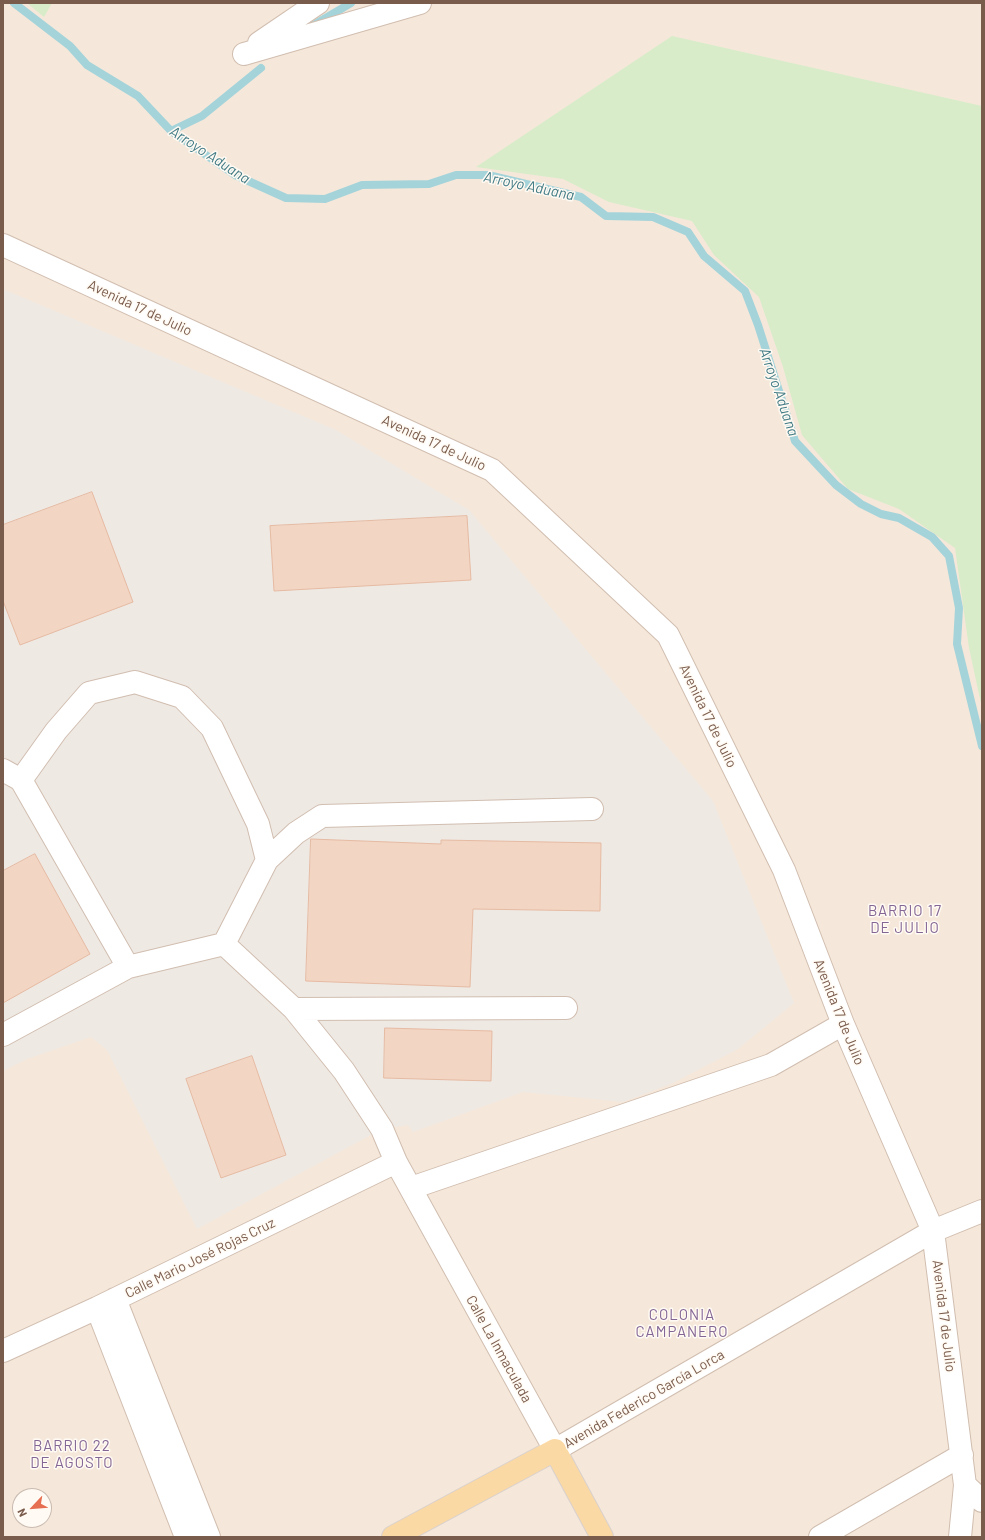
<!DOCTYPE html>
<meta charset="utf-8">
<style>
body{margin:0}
#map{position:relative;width:985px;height:1540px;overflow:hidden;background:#fdf6ec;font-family:Barlow,sans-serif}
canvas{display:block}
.frame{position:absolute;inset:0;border:4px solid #7a5c4d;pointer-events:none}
.north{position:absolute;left:12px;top:1488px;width:40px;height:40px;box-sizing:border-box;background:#fffaf3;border:1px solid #cabbb1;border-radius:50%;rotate:244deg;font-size:11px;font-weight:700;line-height:16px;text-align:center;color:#7a5c4d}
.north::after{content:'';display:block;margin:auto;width:14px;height:18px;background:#e76f51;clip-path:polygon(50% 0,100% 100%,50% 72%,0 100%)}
</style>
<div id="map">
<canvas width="985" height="1540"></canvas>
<div class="frame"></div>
<div class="north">N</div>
</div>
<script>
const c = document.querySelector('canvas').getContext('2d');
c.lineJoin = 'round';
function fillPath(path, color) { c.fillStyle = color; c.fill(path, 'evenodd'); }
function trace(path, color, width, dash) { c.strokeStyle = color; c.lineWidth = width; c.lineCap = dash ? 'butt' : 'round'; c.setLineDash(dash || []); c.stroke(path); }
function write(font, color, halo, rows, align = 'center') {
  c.font = font + ' Barlow,sans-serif'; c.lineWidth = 3; c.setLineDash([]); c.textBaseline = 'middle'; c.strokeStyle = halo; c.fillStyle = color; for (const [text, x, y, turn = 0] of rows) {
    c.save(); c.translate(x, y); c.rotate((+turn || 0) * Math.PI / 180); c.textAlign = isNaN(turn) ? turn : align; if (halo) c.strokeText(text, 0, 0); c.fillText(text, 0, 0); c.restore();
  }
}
fillPath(new Path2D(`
 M3 3H982V1537H3ZM20 1496H44V1520H20Z`), '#f5e8da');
fillPath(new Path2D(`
 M3 289 336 430 469 510 713 801 794 1003 738 1049 671 1084 623 1102 523 1092 413 1132 408 1125 382 1129 197 1229 107 1050 91 1037 27 1059 3 1071Z`), '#efe9e4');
fillPath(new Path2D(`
 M27 3H52L44 17Z
 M672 36 982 106V708L969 648 955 548 899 509 848 489 802 435 783 367 759 297 714 255 692 221 609 202 563 179 476 167Z`), '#d8ecc9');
trace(new Path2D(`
 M14 3 70 46 87 65 138 96 171 131 235 175 286 198 325 199 362 185 429 184 456 175H488L581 197 606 216 653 217 688 232 704 256 745 291 758 325 795 441 836 485 861 504 881 514 899 518 932 537 949 556 959 608 957 644 982 746
 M312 26 351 3
 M171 131 202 116 261 68`), '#a5d3da', 8);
const building = new Path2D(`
 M92 492 133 602 20 645 3 601V525Z
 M467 516 471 580 274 591 270 526Z
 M311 839 441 844V840L601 843 600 911 473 909 470 987 306 981Z
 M35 854 90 954 3 1003V871Z
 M385 1028 492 1031 491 1081 384 1078Z
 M252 1056 286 1155 221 1178 186 1079Z`);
fillPath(building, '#f3d5c3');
trace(building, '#e6bba3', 1);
const minor = new Path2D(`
 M259 43 318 3
 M244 54 420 3
 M3 245 492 470 668 635 784 870 843 1024 933 1231 965 1485 960 1537
 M3 770 21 780 128 967
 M21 780 56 731 89 693 135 682 182 697 212 728 258 824 267 860
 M224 944 267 860 296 833 322 816 592 809
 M294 1009 566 1008
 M3 1035 128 967 224 944 294 1009 344 1071 382 1129 396 1162 555 1450 933 1231 982 1211
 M411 1188 771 1065 843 1024
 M115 1299 209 1537
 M97 1308 186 1537
 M3 1351 97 1308 396 1162
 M965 1485 982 1501
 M820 1537 962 1455`);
const major = new Path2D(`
 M393 1537 555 1450 602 1537`);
trace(minor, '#d1beb0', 24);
trace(major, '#dad1cd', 24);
trace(minor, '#fff', 22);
trace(major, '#fbd9a5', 22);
write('14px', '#7a5c4d', '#fffaf3', [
 ["Avenida 17 de Julio",140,308,25],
 ["Avenida 17 de Julio",434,443,25],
 ["Avenida 17 de Julio",708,716,64],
 ["Avenida 17 de Julio",839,1012,68],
 ["Calle Mario José Rojas Cruz",200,1258,-26],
 ["Avenida 17 de Julio",944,1316,83],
 ["Calle La Inmaculada",499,1349,61],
 ["Avenida Federico García Lorca",644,1399,-30]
]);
write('italic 15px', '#437c86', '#fffaf3', [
 ["Arroyo Aduana",210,155,33],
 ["Arroyo Aduana",529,186,12],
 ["Arroyo Aduana",779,392,71]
]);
c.letterSpacing = '1px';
write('15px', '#846695', '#fffaf3', [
 ["BARRIO 17",905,911],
 ["DE JULIO",905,928],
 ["COLONIA",682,1315],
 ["CAMPANERO",682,1332],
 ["BARRIO 22",72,1446],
 ["DE AGOSTO",72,1463]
]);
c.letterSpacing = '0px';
</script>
